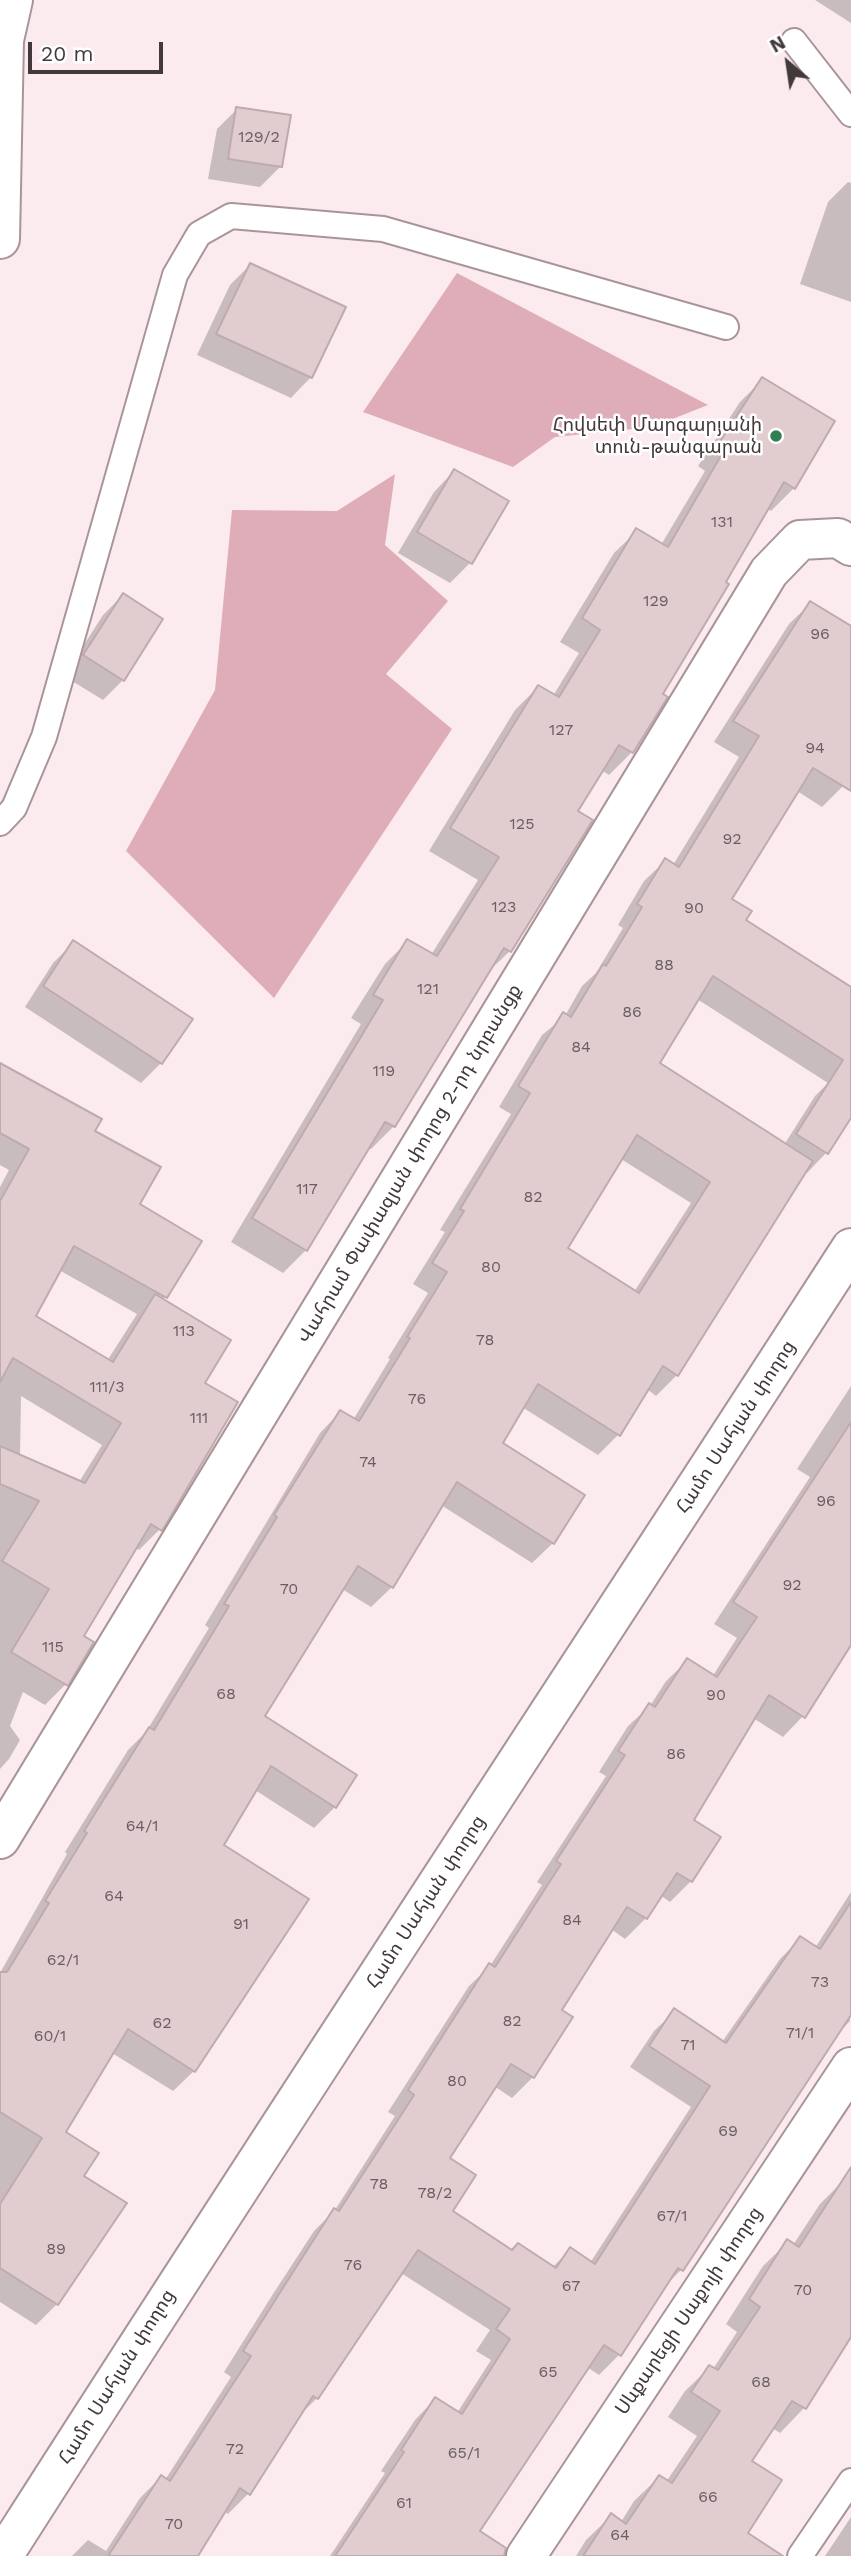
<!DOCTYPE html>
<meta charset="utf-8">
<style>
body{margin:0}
#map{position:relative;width:851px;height:2556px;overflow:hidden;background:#fcebee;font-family:"Work Sans",sans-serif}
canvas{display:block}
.north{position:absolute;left:753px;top:28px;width:70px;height:70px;-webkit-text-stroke:5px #fff;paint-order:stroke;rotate:331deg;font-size:19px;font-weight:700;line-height:28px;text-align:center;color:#42393b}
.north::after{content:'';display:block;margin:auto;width:24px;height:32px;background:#42393b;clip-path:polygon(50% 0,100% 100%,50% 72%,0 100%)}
.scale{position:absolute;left:28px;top:42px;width:135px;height:32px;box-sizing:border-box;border:4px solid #42393b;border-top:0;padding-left:9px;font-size:21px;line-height:24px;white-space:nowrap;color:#42393b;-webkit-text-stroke:5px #fff;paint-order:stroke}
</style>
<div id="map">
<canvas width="851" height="2556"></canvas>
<div class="north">N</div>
<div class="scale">20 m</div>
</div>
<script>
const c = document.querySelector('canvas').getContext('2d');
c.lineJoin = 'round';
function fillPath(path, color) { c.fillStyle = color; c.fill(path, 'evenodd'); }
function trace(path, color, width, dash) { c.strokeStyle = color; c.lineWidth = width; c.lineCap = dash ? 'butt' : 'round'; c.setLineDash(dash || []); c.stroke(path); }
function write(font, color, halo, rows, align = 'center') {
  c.font = font + ' "Work Sans","Noto Sans Armenian",sans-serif'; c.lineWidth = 5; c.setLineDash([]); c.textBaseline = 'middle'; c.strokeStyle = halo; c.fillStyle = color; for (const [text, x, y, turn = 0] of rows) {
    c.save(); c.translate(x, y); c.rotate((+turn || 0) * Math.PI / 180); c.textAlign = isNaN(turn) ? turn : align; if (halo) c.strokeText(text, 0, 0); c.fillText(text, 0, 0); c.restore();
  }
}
fillPath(new Path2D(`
 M457 273 708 405 652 427 555 437 513 467 363 412Z
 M395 474 385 545 448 601 386 674 452 729 274 998 126 851 215 690 232 510 337 511Z`), '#dfadb8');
fillPath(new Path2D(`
 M815 0H851V23Z
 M237 109 281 166 260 187 208 179 217 129Z
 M848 182 851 183V302L800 284 828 202Z
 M250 265 311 377 291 398 197 355 230 285Z
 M762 380 794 488 771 511 767 508 660 695 632 752 609 775 601 770 576 812 510 951 487 973 394 1126 371 1149 368 1147 306 1250 283 1273 231 1242 361 1024 351 1018 385 964 408 941 431 955 478 880 429 851 515 710 538 687 553 696 579 653 560 642 614 553 637 531 661 545 705 471 698 466 740 402Z
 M454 471 506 502 470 563 450 583 398 553 434 492Z
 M123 595V680L103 700 64 676 103 615Z
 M810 604 851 628V772L843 786 822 807 797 791 730 900 744 920 851 989V1115L827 1152 807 1173 805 1171 677 1375 656 1396 647 1389 618 1435 598 1455 522 1407 500 1443 553 1543 532 1563 441 1505 392 1587 371 1607 342 1589 262 1716 335 1807 314 1828 255 1790 222 1845 194 2071 173 2091 112 2053 64 2133 82 2176 92 2248 57 2304 36 2325 0 2302V1973L67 1854 65 1852 128 1750 146 1732 209 1628 205 1625 320 1433 340 1412 353 1420 390 1359 388 1358 428 1293 413 1284 445 1232 440 1230 511 1114 499 1107 542 1035 565 1016 582 986 596 973 623 928 618 925 644 881 665 861 673 865 739 757 714 742 789 624ZM697 999 828 1083 815 1096 784 1145 658 1064ZM621 1159 691 1203 634 1292 566 1248Z
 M73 943 161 1063 141 1083 25 1007 53 963Z
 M0 1065 93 1132 138 1205 166 1297 162 1300 203 1383 160 1529 139 1550 135 1547 81 1637 66 1684 45 1705 23 1692 10 1726 20 1740 9 1759 0 1769V1187L9 1170 0 1165ZM59 1270 137 1314 107 1361 33 1317ZM21 1396 102 1445 79 1482 20 1456Z
 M851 1386V1642L803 1716 783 1737 753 1718 692 1820 691 1881 670 1902 660 1895 646 1918 625 1939 611 1929 560 2011 571 2018 533 2077 512 2098 494 2086 447 2158 451 2211 512 2251 552 2268 570 2249 590 2263 691 2107 630 2067 654 2031 675 2011 722 2042 780 1959 801 1938 815 1948 851 1892 850 2021 835 2036 681 2270 663 2288 619 2355 599 2375 587 2367 478 2531 476 2556H330L385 2473 381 2471 415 2420 435 2399 457 2413 491 2360 476 2351 490 2330 401 2273 317 2398 297 2418 249 2493 228 2514 224 2511 196 2556H72L88 2540 106 2551 140 2498 161 2477 165 2480 231 2377 224 2372 273 2294 314 2231 335 2210 395 2116 388 2112 469 1986 490 1966 542 1885 537 1882 606 1776 599 1772 628 1726 650 1706 666 1681 687 1661 712 1677 737 1638 714 1624 810 1477 797 1469Z
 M845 2179 851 2183V2335L804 2408 780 2433 772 2428 750 2462 745 2533 780 2556H576L586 2540 611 2516 621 2522 634 2501 659 2477 666 2482 697 2436 668 2417 685 2391 710 2367 713 2369 737 2332 726 2324 763 2266 788 2242 793 2245 820 2204Z
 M851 2517V2556H825Z`), '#0003');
const building = new Path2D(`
 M236 107 291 115 282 167 228 159Z
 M250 263 346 307 312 378 216 334Z
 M762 377 835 421 795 489 784 482 726 582 729 584 663 694 668 697 633 753 619 745 578 811 593 820 511 952 504 948 395 1127 385 1122 307 1251 252 1218 383 1000 373 995 407 939 437 956 499 857 450 828 538 685 559 697 600 630 582 618 636 528 668 547 726 447 719 443Z
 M454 469 509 501 472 564 417 532Z
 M123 593 163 619 124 681 83 655Z
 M810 601 851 626V791L813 768 732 899 752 911 746 920 851 987V1118L828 1154 796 1134 843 1060 713 976 660 1063 813 1161 678 1376 663 1366 620 1436 538 1384 503 1443 585 1495 554 1544 457 1482 393 1588 358 1566 265 1716 357 1775 336 1808 271 1766 224 1845 309 1899 195 2072 128 2029 66 2132 99 2153 84 2176 127 2203 58 2305 0 2268V2204L42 2138 0 2112V1972H7L49 1903 45 1901 87 1833 84 1831 149 1727 154 1730 229 1606 224 1604 277 1517 274 1515 340 1410 359 1421 410 1338 407 1337 447 1272 432 1263 464 1211 460 1209 530 1093 518 1086 563 1012 571 1017 603 964 606 966 642 907 637 904 665 858 679 867 759 736 733 721ZM637 1135 710 1182 639 1293 568 1248Z
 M73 940 193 1019 162 1064 43 986Z
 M0 1063 102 1119 95 1131 161 1167 140 1204 202 1241 167 1298 74 1246 36 1316 113 1362 155 1294 231 1340 205 1383 238 1402 162 1531 151 1524 84 1636 94 1642 68 1686 11 1652 49 1589 2 1561 39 1501 0 1484V1446L85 1483 121 1423 13 1358 0 1382V1201L29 1149 0 1133Z
 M851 1422V1645L805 1718 769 1695 694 1820 721 1837 692 1882 677 1873 647 1919 627 1907 562 2010 573 2017 534 2078 511 2064 450 2158 476 2175 453 2211 512 2250 518 2243 556 2268 570 2247 595 2264 710 2086 649 2046 674 2008 726 2043 800 1936 820 1949 851 1902V2015L683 2271 678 2268 621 2356 604 2345 480 2531 506 2548 504 2556H335L404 2452 401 2450 435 2397 462 2414 510 2339 496 2329 510 2309 418 2250 318 2399 313 2396 250 2495 240 2488 198 2556H108L161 2475 170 2481 251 2356 243 2351 293 2272 334 2208 339 2211 414 2095 408 2090 489 1963 495 1967 561 1864 556 1861 625 1755 618 1751 649 1703 655 1707 687 1658 717 1677 757 1617 733 1602Z
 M851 2167V2337L806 2409 792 2401 752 2461 782 2480 748 2533 783 2556H583L611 2513 626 2524 659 2475 672 2483 720 2411 691 2392 709 2365 718 2370 760 2307 749 2299 787 2239 799 2247Z`);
fillPath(building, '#e1ccd0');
trace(building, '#bfaaae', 2);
const lane = new Path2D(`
 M794 41 851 114
 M0 823 14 808 44 737 175 275 199 234 231 216 383 229 726 327
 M800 2556 851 2481`);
const street = new Path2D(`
 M0 1839 769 572 800 540 838 538 851 546
 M3 2556C282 2118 569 1685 851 1248
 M526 2556 851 2067`);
const secondary = new Path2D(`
 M0 239 4 40 13 0`);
trace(lane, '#a99599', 28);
trace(street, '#a99599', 42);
trace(secondary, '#a99599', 42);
trace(lane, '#fff', 24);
trace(street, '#fff', 38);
trace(secondary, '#fff', 38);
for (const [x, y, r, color] of [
 [776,436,7,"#318051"]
]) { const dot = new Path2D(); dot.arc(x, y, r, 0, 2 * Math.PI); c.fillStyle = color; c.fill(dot); trace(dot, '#fff', 2.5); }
write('16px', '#6a5e60', null, [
 ["129/2",259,137],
 ["131",722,522],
 ["129",656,601],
 ["96",820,634],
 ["127",561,730],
 ["94",815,748],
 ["125",522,824],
 ["92",732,839],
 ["123",504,907],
 ["90",694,908],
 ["88",664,965],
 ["121",428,989],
 ["86",632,1012],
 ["84",581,1047],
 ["119",384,1071],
 ["117",307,1189],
 ["82",533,1197],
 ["80",491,1267],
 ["113",184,1331],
 ["78",485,1340],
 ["111/3",107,1387],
 ["76",417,1399],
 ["111",199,1418],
 ["74",368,1462],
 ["96",826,1501],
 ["92",792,1585],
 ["70",289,1589],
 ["115",53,1647],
 ["68",226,1694],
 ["90",716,1695],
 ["86",676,1754],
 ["64/1",142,1826],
 ["64",114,1896],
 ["84",572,1920],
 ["91",241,1924],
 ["62/1",63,1960],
 ["73",820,1982],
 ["82",512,2021],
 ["62",162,2023],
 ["71/1",800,2033],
 ["60/1",50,2036],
 ["71",688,2045],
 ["80",457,2081],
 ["69",728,2131],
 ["78",379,2184],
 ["78/2",435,2193],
 ["67/1",672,2216],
 ["89",56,2249],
 ["76",353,2265],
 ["67",571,2286],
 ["70",803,2290],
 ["65",548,2372],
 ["68",761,2382],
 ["72",235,2449],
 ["65/1",464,2453],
 ["66",708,2497],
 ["61",404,2503],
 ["70",174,2524],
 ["64",620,2535]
]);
write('19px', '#42393b', '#fff', [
 ["Հովսեփ Մարգարյանի",762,425],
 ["տուն-թանգարան",762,447]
], 'right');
write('19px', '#42393b', '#fff', [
 ["Վահրամ Փափազյան փողոց 2-րդ նրբանցք",410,1164,-59],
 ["Համո Սահյան փողոց",736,1427,-57],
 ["Համո Սահյան փողոց",426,1902,-57],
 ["Սևքարեցի Սաքոյի փողոց",689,2311,-56],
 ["Համո Սահյան փողոց",117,2377,-58]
]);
</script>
